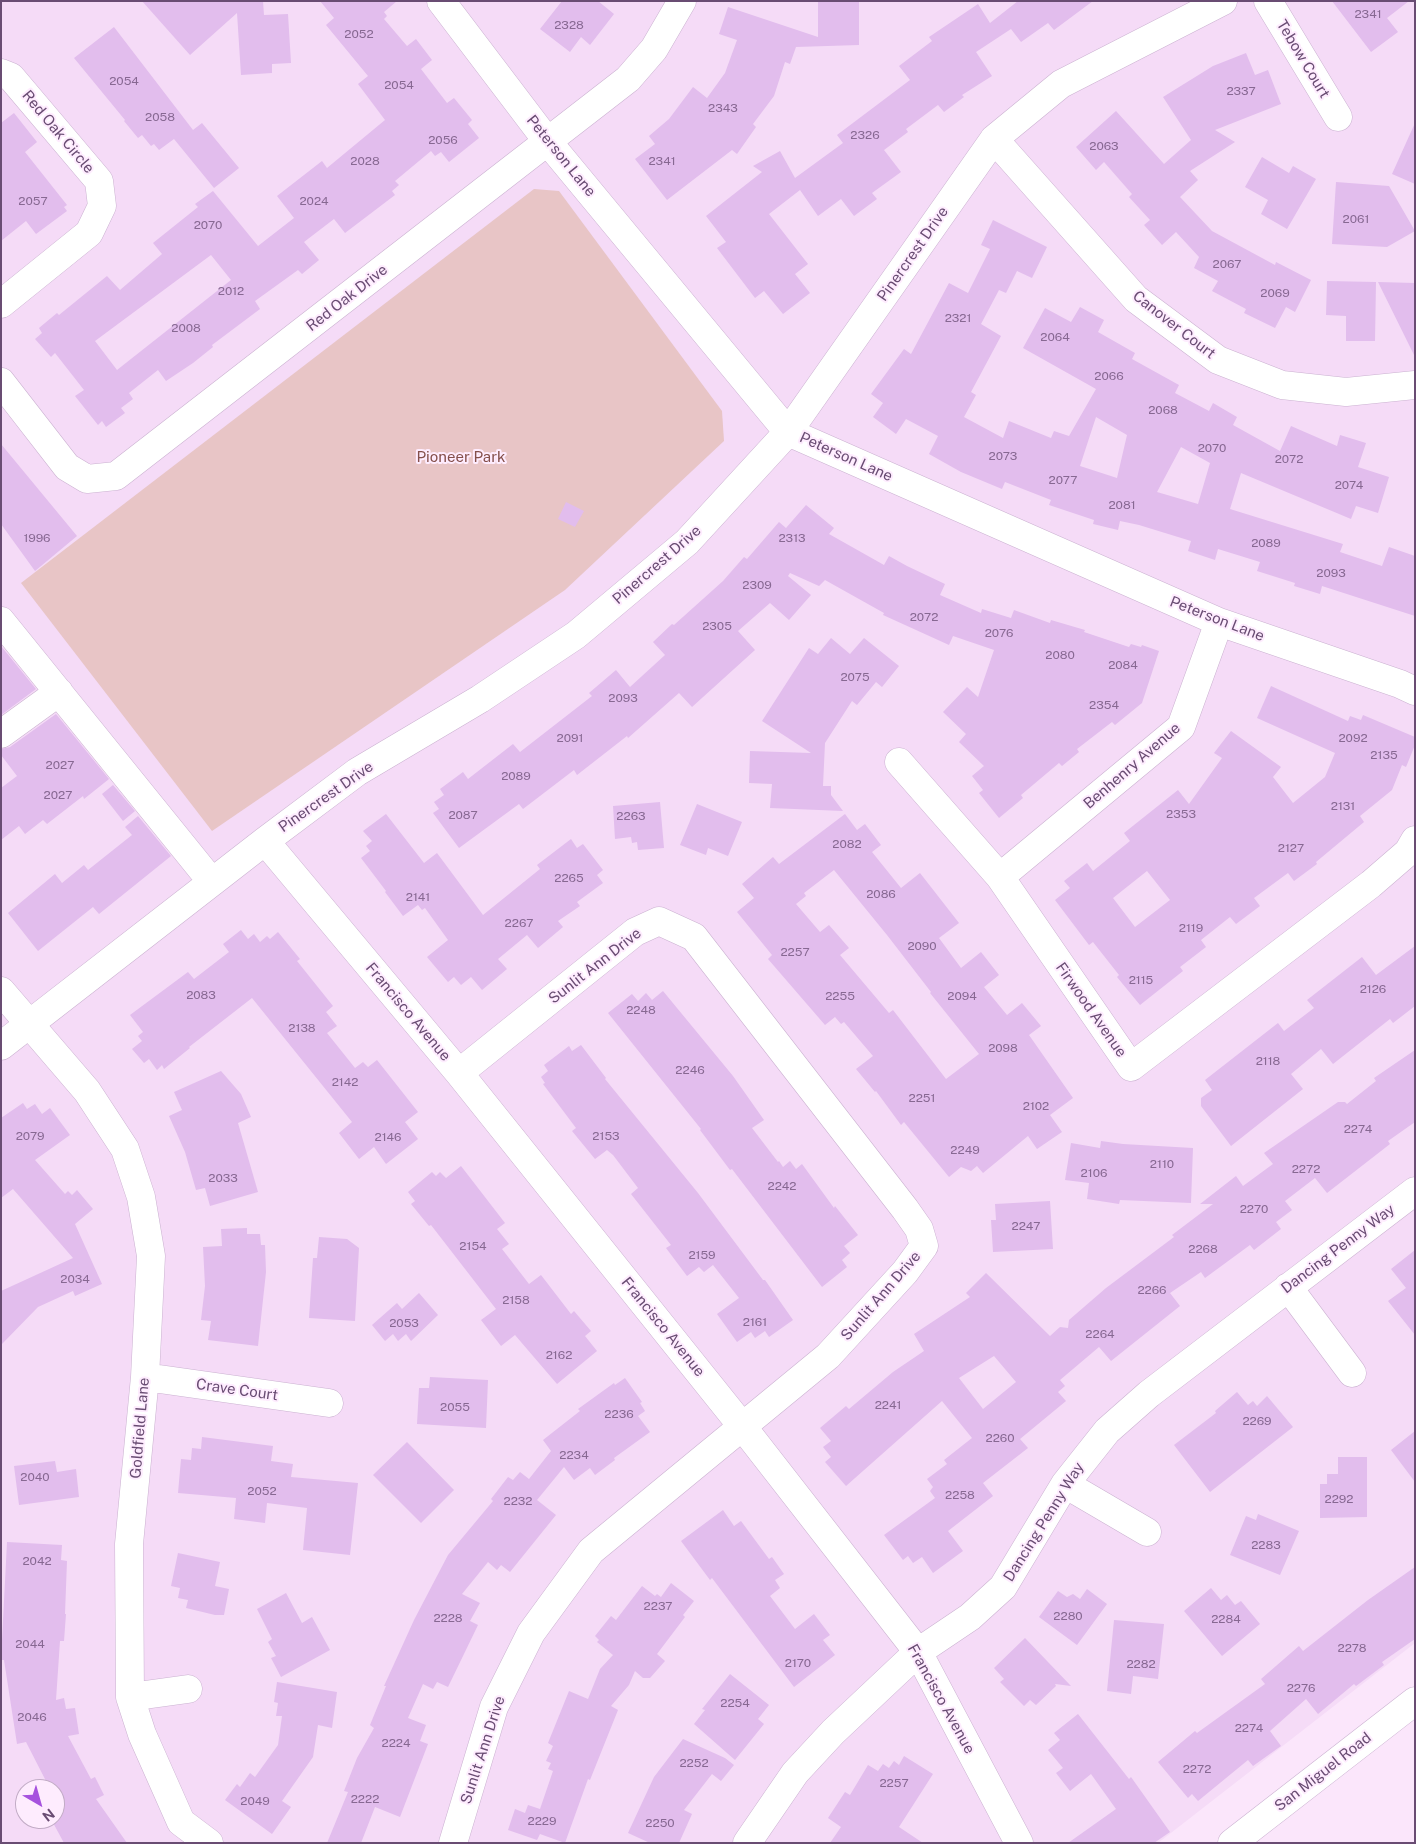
<!DOCTYPE html>
<style>
body{margin:0}
#map{position:relative;width:1416px;height:1844px;overflow:hidden;background:#fbe6fb;font-family:"Public Sans",sans-serif}
canvas{display:block}
.frame{position:absolute;inset:0;border:2px solid #694c73;pointer-events:none}
.north{position:absolute;left:15px;top:1779px;width:50px;height:50px;box-sizing:border-box;background:#feecfe;border:1px solid #c2acc6;border-radius:50%;rotate:142deg;font-size:14px;font-weight:700;line-height:20px;text-align:center;color:#694c73}
.north::after{content:'';display:block;margin:auto;width:18px;height:22px;background:#a652de;clip-path:polygon(50% 0,100% 100%,50% 72%,0 100%)}
</style>
<div id="map">
<canvas width="1416" height="1844"></canvas>
<div class="frame"></div>
<div class="north">N</div>
</div>
<script>
const c = document.querySelector('canvas').getContext('2d');
c.lineJoin = 'round';
function fillPath(path, color) { c.fillStyle = color; c.fill(path, 'evenodd'); }
function trace(path, color, width, dash) { c.strokeStyle = color; c.lineWidth = width; c.lineCap = dash ? 'butt' : 'round'; c.setLineDash(dash || []); c.stroke(path); }
function write(font, color, halo, rows, align = 'center') {
  c.font = font + ' "Public Sans",sans-serif'; c.lineWidth = 4; c.setLineDash([]); c.textBaseline = 'middle'; c.strokeStyle = halo; c.fillStyle = color; for (const [text, x, y, turn = 0] of rows) {
    c.save(); c.translate(x, y); c.rotate((+turn || 0) * Math.PI / 180); c.textAlign = isNaN(turn) ? turn : align; if (halo) c.strokeText(text, 0, 0); c.fillText(text, 0, 0); c.restore();
  }
}
fillPath(new Path2D(`
 M1 1H1415V1643L1158 1843H1ZM25 1789H55V1819H25Z`), '#f5dbf7');
fillPath(new Path2D(`
 M534 189 559 191 722 411 724 441 565 590 212 831 21 583Z`), '#e8c5c6');
fillPath(new Path2D(`
 M142 1H263L264 15 288 14 291 63 272 64V73L241 75 237 13 190 55Z
 M320 1H397L384 12 387 16 384 19 407 46 416 39 432 60 421 69 447 103 454 98 472 120 468 124 479 138 449 162 441 152 435 156 431 151 395 181 399 185 392 191 395 195 345 233 334 219 304 242 319 260 302 274 298 270 255 301 260 309 212 345 213 347 193 363 166 381 158 370 129 393 133 399 121 408 125 413 106 427 102 421 98 425 75 396 84 390 55 353 51 357 35 339 42 333 39 328 57 313 59 315 107 276 120 290 162 254 153 243 198 207 195 204 213 191 258 246 294 218 277 196 322 161 327 168 385 120 358 84 368 76 326 25 334 18ZM211 255 231 280 117 370 95 341Z
 M562 1H598L614 14 590 45 581 37 570 52 540 29Z
 M818 1H859V45L796 47 790 64 785 62 774 96 753 124 756 127 737 154 732 150 667 200 635 159 655 144 649 136 669 119 693 87 707 98 725 73 737 40 719 34 728 7 818 37Z
 M1018 1H1093L1054 30 1048 23 1021 42 1011 29 976 52 992 76 962 95 964 97 944 112 938 105 906 129 908 132 884 150 901 172 872 193 877 199 854 216 841 199 818 216 800 190 769 214 808 264 795 274 810 293 783 314 764 291 755 298 717 248 726 242 706 216 762 172 753 166 780 151 795 178 843 143 837 135 910 80 899 66 932 41 929 37 978 4 990 23Z
 M1332 1H1409L1387 18 1398 32 1371 52Z
 M114 27 193 130 202 123 239 168 214 188 174 139 159 150 154 144 151 146 142 135 138 138 124 121 125 120 74 58Z
 M1246 53 1255 75 1268 70 1281 104 1215 130 1235 142 1190 171 1198 180 1180 197 1212 231 1275 265 1276 262 1311 280 1295 312 1286 307 1275 328 1244 313 1246 309 1212 291 1218 281 1194 268 1199 257 1176 232 1162 245 1144 225 1150 220 1129 197 1132 194 1104 162 1096 170 1076 147 1116 111 1164 164 1191 140 1163 97 1213 66Z
 M14 113 37 142 25 152 67 205 64 207 67 211 36 234 26 221 1 241V123Z
 M1415 123V184L1392 174Z
 M1262 157 1289 173 1293 166 1316 179 1287 229 1261 214 1268 200 1245 187Z
 M1336 182 1389 186 1415 231 1387 247 1332 244Z
 M993 220 1047 247 1032 278 1017 271 1006 293 999 290 981 324 1001 336 971 392 976 395 964 417 1003 438 1009 421 1051 438 1054 431 1069 436 1096 389 1023 348 1045 308 1071 322 1080 307 1104 320 1098 332 1135 353 1132 359 1179 385 1175 393 1209 411 1213 403 1237 417 1233 425 1280 451 1291 426 1337 446 1340 435 1366 443 1358 467 1389 477 1378 513 1356 506 1351 519 1241 473 1230 509 1343 544 1340 552 1382 566 1389 547 1415 556V616L1322 586 1320 594 1294 586 1295 583 1257 571 1260 562 1218 549 1215 560 1188 551 1191 541 1139 525 1120 521 1118 530 1093 524 1094 520 1049 505 1051 500 1005 482 1002 489 961 472 929 454 938 436 906 419 896 434 873 417 883 403 871 394 904 349 911 354 949 283 968 293 990 249 981 245ZM1096 417 1127 435 1117 478 1080 466ZM1181 447 1210 463 1198 504 1157 492Z
 M1327 281 1376 282 1375 341H1346V316L1326 315Z
 M1378 282 1415 283V357Z
 M1 444 77 536 35 571 1 524Z
 M566 502 584 511 575 527 558 519Z
 M806 505 834 528 829 534 884 565 889 556 907 566 945 584 940 595 981 613 982 609 1011 618 1014 610 1050 623 1051 620 1085 630 1084 632 1129 647 1131 644 1141 647 1142 645 1159 651 1142 703 1115 725 1112 722 1077 749 1079 752 1062 766 1059 763 1021 795 1023 798 999 818 979 793 983 790 972 776 984 766 959 742 966 734 943 712 967 687 978 697 994 650 953 636 949 645 883 615 884 613 825 580 819 586 790 573 788 576 811 595 789 620 770 603 738 631 755 650 692 707 679 693 628 738 627 736 577 775 574 770 523 809 519 804 459 848 433 813 439 809 434 802 444 795 440 789 463 772 468 779 513 744 520 752 592 696 589 693 616 670 630 687 665 655 653 642 672 624 674 625 723 581 744 557 747 559 779 522 786 528Z
 M831 638 850 654 864 638 899 666 882 687 876 682 857 705 852 701 825 743 823 786H831V795L843 811 770 808 772 784 749 783 750 751 811 753 762 721 809 648 818 654Z
 M1 646 36 689 1 715Z
 M1271 686 1348 721 1350 716 1361 720 1363 715 1415 737V745L1406 767 1402 765 1392 790 1360 816 1364 822 1316 862 1317 864 1294 881 1288 873 1254 898 1260 906 1236 924 1230 917 1201 940 1206 947 1180 967 1183 971 1140 1005 1117 977 1119 975 1093 942 1089 945 1055 900 1070 888 1064 881 1087 863 1093 871 1130 841 1124 833 1178 790 1189 804 1222 758 1214 753 1231 731 1281 767 1273 777 1293 803 1325 777 1335 753 1257 718ZM1147 871 1170 900 1135 927 1113 898Z
 M56 714 109 779 84 799 83 796 47 824 43 820 25 834 19 826 1 840V788L17 776 1 755V749L10 747Z
 M113 785 135 811 123 821 102 794Z
 M660 802 664 848 638 850 637 842 632 843 631 837 615 839 613 806Z
 M697 804 742 822 728 856 708 848 706 855 680 845Z
 M386 814 424 863 437 853 483 915 540 869 537 865 571 839 577 848 583 844 603 870 597 875 603 883 577 902 580 906 558 921 563 927 538 948 527 935 498 959 507 969 482 990 471 977 461 985 454 977 448 982 427 957 448 940 425 908 422 910 418 905 403 916 385 892 386 891 361 858 370 851 366 846 372 841 363 831Z
 M845 814 857 830 865 824 881 845 872 852 901 888 920 873 959 923 939 938 961 968 981 952 999 975 984 987 1007 1015 1022 1003 1041 1026 1029 1035 1073 1098 1050 1115 1062 1132 1037 1149 1028 1136 983 1173 977 1166 971 1171 961 1167 949 1177 904 1122 901 1125 876 1091 875 1092 856 1069 873 1056 844 1022 841 1024 835 1017 825 1025 768 959 772 955 737 912 754 898 742 884 773 857 779 864ZM834 870 887 935 931 992 930 993 979 1054 946 1079 893 1010 889 1013 840 955 849 948 829 925 820 932 796 904 806 896 804 893Z
 M138 816 171 856 99 914 93 907 38 951 8 913 55 874 62 883 84 865 88 870 132 835 125 827Z
 M241 930 248 939 254 934 260 942 267 936 270 939 278 932 300 959 297 961 333 1006 326 1012 337 1026 327 1033 355 1068 363 1062 368 1067 377 1060 418 1112 405 1122 418 1139 386 1164 374 1147 359 1159 339 1133 352 1122 252 998 189 1047 190 1048 164 1069 162 1065 157 1070 149 1059 144 1063 132 1049 142 1041 138 1036 143 1032 130 1015 188 972 194 979 229 952 223 944Z
 M1415 946V1006L1393 1023 1390 1019 1333 1064 1321 1049 1291 1074 1303 1089 1231 1146 1201 1106V1098L1212 1090 1205 1080 1278 1023 1284 1031 1314 1008 1307 1000 1362 957 1376 975Z
 M663 991 733 1076 764 1120 752 1128 778 1162 779 1161 783 1167 790 1161 796 1169 802 1164 834 1208 835 1206 858 1235 844 1246 850 1253 842 1260 847 1267 822 1287 732 1169 730 1170 700 1130 701 1129 608 1013 632 994 638 1001 646 993 652 1000Z
 M581 1045 606 1078 605 1079 698 1193 763 1280H765L793 1320 769 1337 765 1331 755 1338 751 1332 737 1342 717 1314 739 1298 713 1265 704 1272 699 1267 687 1276 666 1248 671 1245 631 1194 638 1188 613 1155 607 1150 595 1159 572 1131 576 1128 543 1084 545 1083 541 1077 548 1071 544 1065 569 1046 572 1051Z
 M1415 1050V1122L1388 1141 1390 1144 1327 1193 1315 1178 1285 1201 1292 1210 1276 1222 1281 1229 1254 1250 1250 1245 1205 1278 1201 1272 1170 1293 1180 1306 1111 1361 1099 1347 1060 1380 1065 1386 1058 1392 1066 1401 1020 1439 1028 1448 983 1483 993 1496 948 1531 963 1551 933 1573 922 1557 913 1563 908 1556 903 1560 884 1535 935 1498 930 1491 933 1487 927 1479 947 1464 944 1460 972 1438 942 1401 846 1486 825 1462 831 1457 823 1447 831 1441 820 1428 846 1406 849 1409 893 1372 924 1351 914 1334 970 1297 966 1293 986 1273 1050 1336 1060 1327 1068 1328 1069 1320 1106 1288 1174 1237 1172 1235 1213 1204H1200L1236 1176 1243 1186 1273 1164 1264 1153 1338 1102H1345L1347 1104 1376 1081 1374 1078ZM994 1356 1016 1382 983 1409 959 1378Z
 M221 1071 241 1094 251 1117 238 1123 258 1192 210 1206 205 1188 196 1190 185 1152 169 1116 182 1110 174 1092Z
 M23 1103 27 1109 35 1104 42 1114 50 1108 70 1135 35 1160 65 1194 68 1191 72 1195 77 1190 93 1209 75 1224 102 1284 75 1296 73 1291 38 1307 1 1345V1291L73 1258 13 1189 1 1198V1118Z
 M1101 1141 1123 1144 1193 1148 1191 1203 1120 1200 1119 1204 1087 1199 1089 1183 1065 1180 1071 1143 1100 1148Z
 M461 1166 505 1223 497 1229 509 1244 502 1249 529 1284 541 1275 571 1314 574 1311 591 1331 585 1336 597 1351 557 1384 515 1335 501 1346 481 1320 496 1309 431 1225 429 1226 411 1204 415 1201 408 1192 432 1172 436 1176 440 1172 446 1178Z
 M1050 1201 1053 1249 993 1252 991 1220H996L995 1204Z
 M247 1228V1234H260L261 1245H265L266 1272 258 1346 208 1340 211 1321 201 1320 205 1286 203 1247 222 1246 221 1229Z
 M319 1237 347 1239 359 1248 355 1321 309 1318 313 1258H317Z
 M1415 1250V1335L1388 1301 1406 1288 1391 1269Z
 M419 1293 438 1315 411 1341 406 1334 398 1341 393 1334 385 1341 372 1325 397 1303 402 1309Z
 M430 1377 488 1380 486 1428 417 1424 419 1388H429Z
 M625 1378 642 1402 640 1403 645 1411 638 1416 650 1432 614 1458 615 1460 595 1475 590 1468 574 1480 564 1467 537 1500 556 1515 510 1572 501 1565 497 1570 488 1562 462 1594 480 1603 470 1621 478 1625 448 1687 437 1682 433 1689 423 1684 408 1718 426 1725 420 1741 428 1744 400 1817 375 1807 361 1843H327L348 1792 344 1791 357 1758 374 1728 370 1725 386 1686H384L414 1620 448 1555 493 1501 491 1499 508 1477 513 1480 520 1472 529 1479 551 1451 543 1440 580 1411 578 1409 614 1383 615 1385Z
 M1237 1392 1248 1405 1253 1401 1257 1406 1267 1396 1293 1427 1210 1492 1174 1445 1216 1413 1215 1411Z
 M1415 1431V1482L1391 1450Z
 M202 1437 273 1446 271 1461 293 1464 291 1477 358 1483 350 1555 303 1550 307 1508 267 1503 265 1523 234 1519 236 1498 178 1493 181 1459 191 1460 192 1448 201 1449Z
 M407 1442 454 1490 421 1523 373 1475Z
 M1338 1457H1367V1517L1320 1518V1484H1327V1474H1338Z
 M55 1461 57 1472 76 1469 79 1497 19 1505 14 1466Z
 M723 1510 734 1526 741 1521 769 1559 772 1557 784 1574 775 1580 780 1588 770 1596 795 1629 814 1614 830 1635 823 1640 835 1655 794 1687 712 1578 710 1580 681 1541Z
 M1258 1514 1299 1531 1280 1575 1230 1555 1246 1516 1256 1520Z
 M7 1542 62 1545 61 1560 67 1561 65 1614H66L64 1641H60L56 1700 64 1698 66 1709 75 1708 79 1734 68 1736 91 1779 95 1777 104 1795 96 1799 127 1843H64L51 1819H55V1789H35L47 1783 26 1742 17 1744 4 1660H1Z
 M178 1553 220 1562 215 1586 229 1589 224 1615H215L186 1608 188 1600 178 1598 180 1588 171 1586Z
 M1415 1567V1639L1382 1662 1384 1665 1356 1686 1354 1684 1318 1714 1306 1699 1270 1731 1281 1746 1253 1766 1248 1760 1198 1801 1192 1794 1188 1798 1158 1762 1195 1731 1197 1733 1265 1684 1261 1679 1299 1646 1303 1651 1368 1600Z
 M671 1583 694 1601 683 1615 685 1617 657 1654 665 1661 650 1678H643L635 1671 629 1685 611 1706 618 1710 590 1780 588 1779 565 1843 540 1834 537 1840 508 1830 515 1809 525 1813 528 1805 540 1809 553 1771 548 1769 551 1763 546 1761 553 1746 548 1743 569 1691 588 1699 600 1669 613 1655 597 1642 599 1640 595 1636 611 1616 616 1620 642 1586 655 1596 657 1594 661 1597Z
 M1211 1588 1221 1600 1227 1595 1235 1605 1241 1601 1260 1624 1222 1656 1184 1611Z
 M1087 1589 1107 1604 1077 1645 1039 1617 1058 1591 1067 1597 1073 1594 1080 1599Z
 M286 1593 302 1623 312 1617 330 1650 281 1677 271 1658 276 1656 268 1642 272 1639 257 1609Z
 M1114 1620 1164 1624 1158 1679 1133 1676 1131 1694 1107 1691Z
 M1025 1638 1071 1686 1055 1684 1056 1686 1036 1705 1030 1700 1024 1706 1000 1682 1004 1679 994 1668Z
 M730 1674 769 1705 758 1719 764 1724 735 1760 694 1724 705 1710 702 1709Z
 M277 1682 337 1692 332 1728 318 1725 313 1757 282 1801 291 1807 272 1834 225 1800 237 1784 240 1787 250 1773 255 1777 278 1745 282 1716H276L278 1703 274 1702Z
 M1078 1714 1129 1779 1131 1777 1170 1832 1154 1843H1068L1116 1809 1091 1774 1070 1791 1056 1773 1063 1768 1048 1750 1060 1740 1054 1733Z
 M683 1739 725 1758 734 1765 721 1781 712 1774 684 1810 692 1814 679 1843H650L628 1833 654 1777Z
 M904 1756 933 1774 899 1827 923 1843H830L841 1827 828 1818 845 1792 850 1795 868 1765 878 1771 883 1764 889 1768 894 1761 899 1765Z`), '#e2bded');
const minor = new Path2D(`
 M441 1 548 142 788 432 1219 622 1400 684 1415 691
 M1268 1 1338 117
 M1 73 11 77 99 181 102 206 89 233 1 304
 M994 139 1136 299 1218 360 1282 385 1346 392 1415 385
 M1 382 67 467 87 479 116 476 628 79 654 49 682 1
 M1 621 212 882
 M1 734 59 692
 M899 762 1000 877 1131 1067 1371 884 1408 852 1415 840
 M265 841 459 1073 742 1426 918 1652 1019 1843
 M1000 877 1181 727 1219 622
 M1 991 87 1091 125 1149 141 1197 151 1256 145 1377 129 1544 130 1697 142 1734 181 1822 209 1843
 M1 1046 265 841 357 772 480 699 576 635 687 542 788 432 994 139 1061 84 1223 1
 M1288 1287 1352 1373
 M145 1377 329 1403
 M1065 1484 1147 1532
 M130 1697 188 1689
 M453 1843 494 1707 531 1633 591 1551 828 1356 905 1272 924 1246 919 1229 905 1209 694 937 659 921 635 932 459 1073
 M747 1843 795 1773 833 1732 918 1652 970 1617 1003 1587 1065 1484 1107 1431 1149 1394 1415 1191
 M1232 1843 1415 1701`);
trace(minor, '#cbb2d1', 29);
trace(minor, '#fff', 28);
write('12px', '#876892', null, [
 ["2341",1368,14],
 ["2328",569,25],
 ["2052",359,34],
 ["2054",124,81],
 ["2054",399,85],
 ["2337",1241,91],
 ["2343",723,108],
 ["2058",160,117],
 ["2326",865,135],
 ["2056",443,140],
 ["2063",1104,146],
 ["2028",365,161],
 ["2341",662,161],
 ["2057",33,201],
 ["2024",314,201],
 ["2061",1356,219],
 ["2070",208,225],
 ["2067",1227,264],
 ["2012",231,291],
 ["2069",1275,293],
 ["2321",958,318],
 ["2008",186,328],
 ["2064",1055,337],
 ["2066",1109,376],
 ["2068",1163,410],
 ["2070",1212,448],
 ["2073",1003,456],
 ["2072",1289,459],
 ["2077",1063,480],
 ["2074",1349,485],
 ["2081",1122,505],
 ["1996",37,538],
 ["2313",792,538],
 ["2089",1266,543],
 ["2093",1331,573],
 ["2309",757,585],
 ["2072",924,617],
 ["2305",717,626],
 ["2076",999,633],
 ["2080",1060,655],
 ["2084",1123,665],
 ["2075",855,677],
 ["2093",623,698],
 ["2354",1104,705],
 ["2091",570,738],
 ["2092",1353,738],
 ["2135",1384,755],
 ["2027",60,765],
 ["2089",516,776],
 ["2027",58,795],
 ["2131",1343,806],
 ["2353",1181,814],
 ["2087",463,815],
 ["2263",631,816],
 ["2082",847,844],
 ["2127",1291,848],
 ["2265",569,878],
 ["2086",881,894],
 ["2141",418,897],
 ["2267",519,923],
 ["2119",1191,928],
 ["2090",922,946],
 ["2257",795,952],
 ["2115",1141,980],
 ["2126",1373,989],
 ["2083",201,995],
 ["2255",840,996],
 ["2094",962,996],
 ["2248",641,1010],
 ["2138",302,1028],
 ["2098",1003,1048],
 ["2118",1268,1061],
 ["2246",690,1070],
 ["2142",345,1082],
 ["2251",922,1098],
 ["2102",1036,1106],
 ["2274",1358,1129],
 ["2079",30,1136],
 ["2153",606,1136],
 ["2146",388,1137],
 ["2249",965,1150],
 ["2110",1162,1164],
 ["2272",1306,1169],
 ["2106",1094,1173],
 ["2033",223,1178],
 ["2242",782,1186],
 ["2270",1254,1209],
 ["2247",1026,1226],
 ["2154",473,1246],
 ["2268",1203,1249],
 ["2159",702,1255],
 ["2034",75,1279],
 ["2266",1152,1290],
 ["2158",516,1300],
 ["2161",755,1322],
 ["2053",404,1323],
 ["2264",1100,1334],
 ["2162",559,1355],
 ["2241",888,1405],
 ["2055",455,1407],
 ["2236",619,1414],
 ["2269",1257,1421],
 ["2260",1000,1438],
 ["2234",574,1455],
 ["2040",35,1477],
 ["2052",262,1491],
 ["2258",960,1495],
 ["2292",1339,1499],
 ["2232",518,1501],
 ["2283",1266,1545],
 ["2042",37,1561],
 ["2237",658,1606],
 ["2280",1068,1616],
 ["2228",448,1618],
 ["2284",1226,1619],
 ["2044",30,1644],
 ["2278",1352,1648],
 ["2170",798,1663],
 ["2282",1141,1664],
 ["2276",1301,1688],
 ["2254",735,1703],
 ["2046",32,1717],
 ["2274",1249,1728],
 ["2224",396,1743],
 ["2252",694,1763],
 ["2272",1197,1769],
 ["2257",894,1783],
 ["2222",365,1799],
 ["2049",255,1801],
 ["2229",542,1821],
 ["2250",660,1823]
]);
write('15px', '#694c73', '#feecfe', [
 ["Tebow Court",1303,59,59],
 ["Red Oak Circle",58,132,50],
 ["Peterson Lane",561,156,51],
 ["Pinercrest Drive",913,254,-55],
 ["Red Oak Drive",347,298,-38],
 ["Canover Court",1174,325,38],
 ["Peterson Lane",846,457,24],
 ["Pinercrest Drive",657,565,-41],
 ["Peterson Lane",1217,619,21],
 ["Benhenry Avenue",1132,766,-41],
 ["Pinercrest Drive",326,797,-35],
 ["Sunlit Ann Drive",595,966,-38],
 ["Firwood Avenue",1091,1010,55],
 ["Francisco Avenue",408,1012,50],
 ["Dancing Penny Way",1338,1249,-37],
 ["Sunlit Ann Drive",881,1296,-49],
 ["Francisco Avenue",663,1327,51],
 ["Crave Court",237,1390,8],
 ["Goldfield Lane",140,1428,-85],
 ["Dancing Penny Way",1044,1522,-58],
 ["Francisco Avenue",941,1699,61],
 ["Sunlit Ann Drive",483,1750,-72],
 ["San Miguel Road",1323,1772,-38]
]);
write('15px', '#844f4a', '#feecfe', [
 ["Pioneer Park",461,457]
]);
</script>
